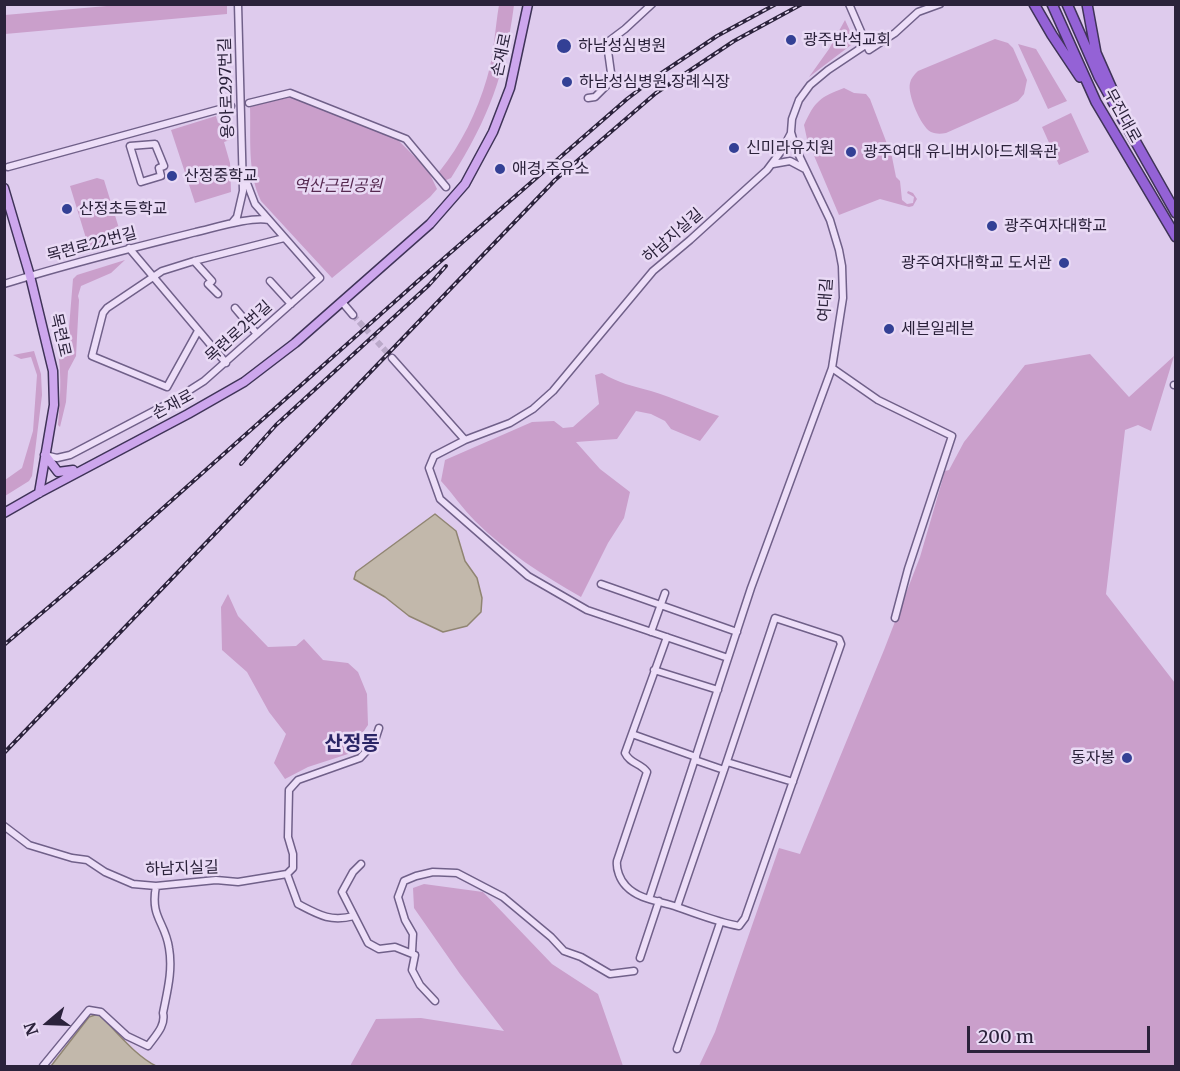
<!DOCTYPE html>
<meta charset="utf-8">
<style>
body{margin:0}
#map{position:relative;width:1180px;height:1071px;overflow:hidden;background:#decbed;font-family:Merriweather,serif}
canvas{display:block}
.frame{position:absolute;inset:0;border:6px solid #2b223b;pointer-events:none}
.north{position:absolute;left:18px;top:993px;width:60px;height:60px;-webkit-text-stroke:4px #e9daf5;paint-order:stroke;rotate:251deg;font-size:16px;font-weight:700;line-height:24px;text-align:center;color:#2b223b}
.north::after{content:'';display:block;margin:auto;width:21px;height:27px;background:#2b223b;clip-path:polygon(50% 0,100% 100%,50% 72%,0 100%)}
.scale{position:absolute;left:967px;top:1026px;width:183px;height:27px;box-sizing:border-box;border:3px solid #2b223b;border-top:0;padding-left:8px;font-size:18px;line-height:21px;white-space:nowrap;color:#2b223b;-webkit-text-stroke:4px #e9daf5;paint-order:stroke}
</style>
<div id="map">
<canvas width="1180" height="1071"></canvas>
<div class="frame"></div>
<div class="north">N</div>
<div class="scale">200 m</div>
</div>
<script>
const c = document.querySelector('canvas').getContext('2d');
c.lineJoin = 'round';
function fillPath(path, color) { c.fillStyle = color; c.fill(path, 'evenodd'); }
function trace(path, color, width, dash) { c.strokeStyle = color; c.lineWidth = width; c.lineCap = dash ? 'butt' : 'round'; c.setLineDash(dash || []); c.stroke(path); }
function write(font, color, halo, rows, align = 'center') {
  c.font = font + ' Merriweather,"Noto Sans KR",serif'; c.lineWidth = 5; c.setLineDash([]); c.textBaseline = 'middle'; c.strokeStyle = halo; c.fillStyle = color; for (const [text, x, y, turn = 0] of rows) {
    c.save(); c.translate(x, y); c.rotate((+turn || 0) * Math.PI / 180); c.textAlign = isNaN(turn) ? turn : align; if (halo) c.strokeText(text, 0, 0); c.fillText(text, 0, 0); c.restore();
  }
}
fillPath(new Path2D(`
 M118 5H227V14L5 34V15Z
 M499 5H514C505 74 489 118 451 178L444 181 439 172C461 145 477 112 487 78 494 55 495 28 499 5Z
 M845 20 855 42 809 77 829 49Z
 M995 39 1008 43 1013 48 1027 80 1024 94 1018 101 946 133C940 134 936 134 931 132 921 127 907 94 910 83 911 78 914 75 918 71Z
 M1018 44 1036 49 1067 101 1048 109Z
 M844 88 854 93 866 94 870 99 892 157 896 177 900 181 902 200 907 204 913 203 914 197 907 193 908 191 913 193 917 199 913 206 909 207 880 199 839 215 807 139 804 125C815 101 820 97 844 88Z
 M290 97 374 128 397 139 428 170 437 189 430 197 332 278 261 201C247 172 251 138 250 106Z
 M1071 113 1089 152 1059 165 1042 127Z
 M216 116 218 123 223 121 230 140 224 142 230 163 231 192 195 203 171 130Z
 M97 178 104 180 122 238 121 240 89 248 70 186Z
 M125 260 111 273 81 286 78 296 79 300 76 356 68 371 66 402 60 427 58 425C60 400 62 378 58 352L64 347 68 340 73 279 77 275Z
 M34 351 41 374 42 395 32 476 29 481 5 496V480L22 468 33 431 37 375 31 357 21 359 13 355Z
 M1090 354 1129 397 1174 356 1151 431 1138 425 1125 430 1106 594 1175 683V1066H699L715 1032 779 848 800 854 884 650 920 557 945 471 949 470 964 442 1025 365Z
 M602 373C618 383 633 386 651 391 674 398 696 408 719 416L700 441 671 429 665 421 651 414 636 411 617 439 576 442 600 469 630 492 624 518 608 543 581 597C543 575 506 552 475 521 463 509 453 494 441 481L445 460 532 422 554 421 563 428 573 427 599 404 595 375Z
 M228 594 238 616 268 647 296 646 304 639 323 660 348 663 358 672 367 694 368 725 348 754 308 767 285 779 274 763 286 734 269 712 247 672 222 650 221 607Z
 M424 884 483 892 552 964 598 994 623 1066H350L376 1019 421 1018 504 1031 460 974 414 908 413 888Z`), '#ca9fcb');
const water = new Path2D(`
 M435 514 456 531 465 561 477 578 482 598 481 612 467 626 443 632 409 616 385 597 354 579 356 572Z
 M98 1014C118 1032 133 1054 156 1066H51L89 1017Z`);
fillPath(water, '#c2b8ab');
trace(water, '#908572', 1.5);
trace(new Path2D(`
 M353 315 392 358`), '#baa9c9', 6, [6, 3]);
const minor = new Path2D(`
 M849 4 869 50 895 33 918 12 940 4
 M588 98 595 97 612 80 608 51 609 41 625 29 652 4
 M249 103 290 93 406 139 446 187
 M155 144 164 166 159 168 161 176 141 182 130 146Z
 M773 164 790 161 805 169
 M8 167 231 106
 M232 223 237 217 243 191 238 4
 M129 248 226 363
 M194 261 212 281 208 284 218 294
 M270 281 291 304
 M4 284C67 264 132 248 196 232 214 228 252 216 269 220
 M342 302 353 315
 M235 308 257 334
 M392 358 465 440
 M832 368 878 400 952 436 908 569 895 618
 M1174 385H1176
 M167 387 92 356 103 313 107 308 162 271 194 261 284 238
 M167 387 198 331
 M45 455 57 458 70 455 171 402 204 381 320 278 255 204 242 170
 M601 584 737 632
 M651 632 665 593
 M667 637 625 753C630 764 641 763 647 772L617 861C616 869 620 880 626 886 639 900 660 901 677 907 698 914 717 922 739 926L745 918 841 644 839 639 775 618 724 770 695 760
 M728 658 587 610 528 576 440 499 429 468 434 456 465 440 510 423 533 409 553 391 653 271 690 240 767 170 782 150 791 133
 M654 670 718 690
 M632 734 696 757
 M727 762 793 782
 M4 826 29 845 72 858 87 860 105 872 133 884 156 886 216 880 238 882 287 874 293 868V854L288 837 289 790 298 780 360 758 374 743 379 728
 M361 864 353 872 342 892 368 943 379 949 395 947 415 955 412 970 420 985 435 1001
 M287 874 298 904C319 915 330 922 354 916
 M649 899 751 588 832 368 843 298 842 266 839 250 830 220 796 149 791 132 792 119 799 100 810 85 828 70 867 44
 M677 907 724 770
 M412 952 413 934 405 920 398 897 404 881 416 876 433 872 457 873 503 897 551 937 564 951 581 957 610 974 634 971
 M640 958 659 901
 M677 1049 720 923
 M43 1066 89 1010 101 1012 127 1036 148 1046C155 1036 166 1026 163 1013 167 992 173 971 169 948 165 921 150 918 156 886`);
const major = new Path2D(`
 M4 188 30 276 53 371 54 405 39 493
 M45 455 58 472 73 470
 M4 513 39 493 188 414 244 382 295 343 430 224 465 184 493 132 510 88 528 4`);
const highway = new Path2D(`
 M1034 4 1052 35 1080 77
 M1052 4 1096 102 1176 237
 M1067 4 1099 77 1176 213
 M1087 4 1096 53 1115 96`);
trace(minor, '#706089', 9);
trace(major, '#3f3358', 11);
trace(highway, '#3f3358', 12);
trace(minor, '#eddef8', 6);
trace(major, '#cda6ed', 8);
trace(highway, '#9462d6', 9);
const rail = new Path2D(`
 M241 464 276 425 429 285 446 266
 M4 645 116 550 419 280 627 99 657 76 717 36 776 4
 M4 753 555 180 656 93 734 41 802 4`);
trace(rail, '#2b223b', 4);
trace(rail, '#e9daf5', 1.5, [4.5]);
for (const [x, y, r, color] of [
 [791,40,6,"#334095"],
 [564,46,8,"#334095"],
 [567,82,6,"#334095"],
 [734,148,6,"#334095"],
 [851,152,6,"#334095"],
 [500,169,6,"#334095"],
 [172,176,6,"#334095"],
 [67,209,6,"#334095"],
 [992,226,6,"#334095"],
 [1064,263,6,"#334095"],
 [889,329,6,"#334095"],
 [1127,758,6,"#334095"]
]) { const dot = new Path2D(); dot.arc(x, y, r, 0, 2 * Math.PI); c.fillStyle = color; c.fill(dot); trace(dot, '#e9daf5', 2); }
write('16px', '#2b223b', '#e9daf5', [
 ["광주반석교회",803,40],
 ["하남성심병원",578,46],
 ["하남성심병원 장례식장",579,82],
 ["신미라유치원",746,148],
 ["광주여대 유니버시아드체육관",863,152],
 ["애경 주유소",512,169],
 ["산정중학교",184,176],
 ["산정초등학교",79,209],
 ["광주여자대학교",1004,226],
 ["광주여자대학교 도서관",1052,263,"right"],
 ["세븐일레븐",901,329],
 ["동자봉",1115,758,"right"]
], 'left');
write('16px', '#2b223b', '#e9daf5', [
 ["손재로",502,55,-78],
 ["용아로297번길",227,88,-92],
 ["무진대로",1122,116,61],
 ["하남지실길",673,236,-41],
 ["목련로22번길",92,245,-15],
 ["여대길",826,300,-86],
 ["목련로2번길",239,332,-42],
 ["목련로",60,335,77],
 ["손재로",173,405,-28],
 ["하남지실길",182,869,-2]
]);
write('italic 16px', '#562a51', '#e9daf5', [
 ["역산근린공원",338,186]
]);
write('bold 20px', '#292465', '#e9daf5', [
 ["산정동",352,744]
]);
</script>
